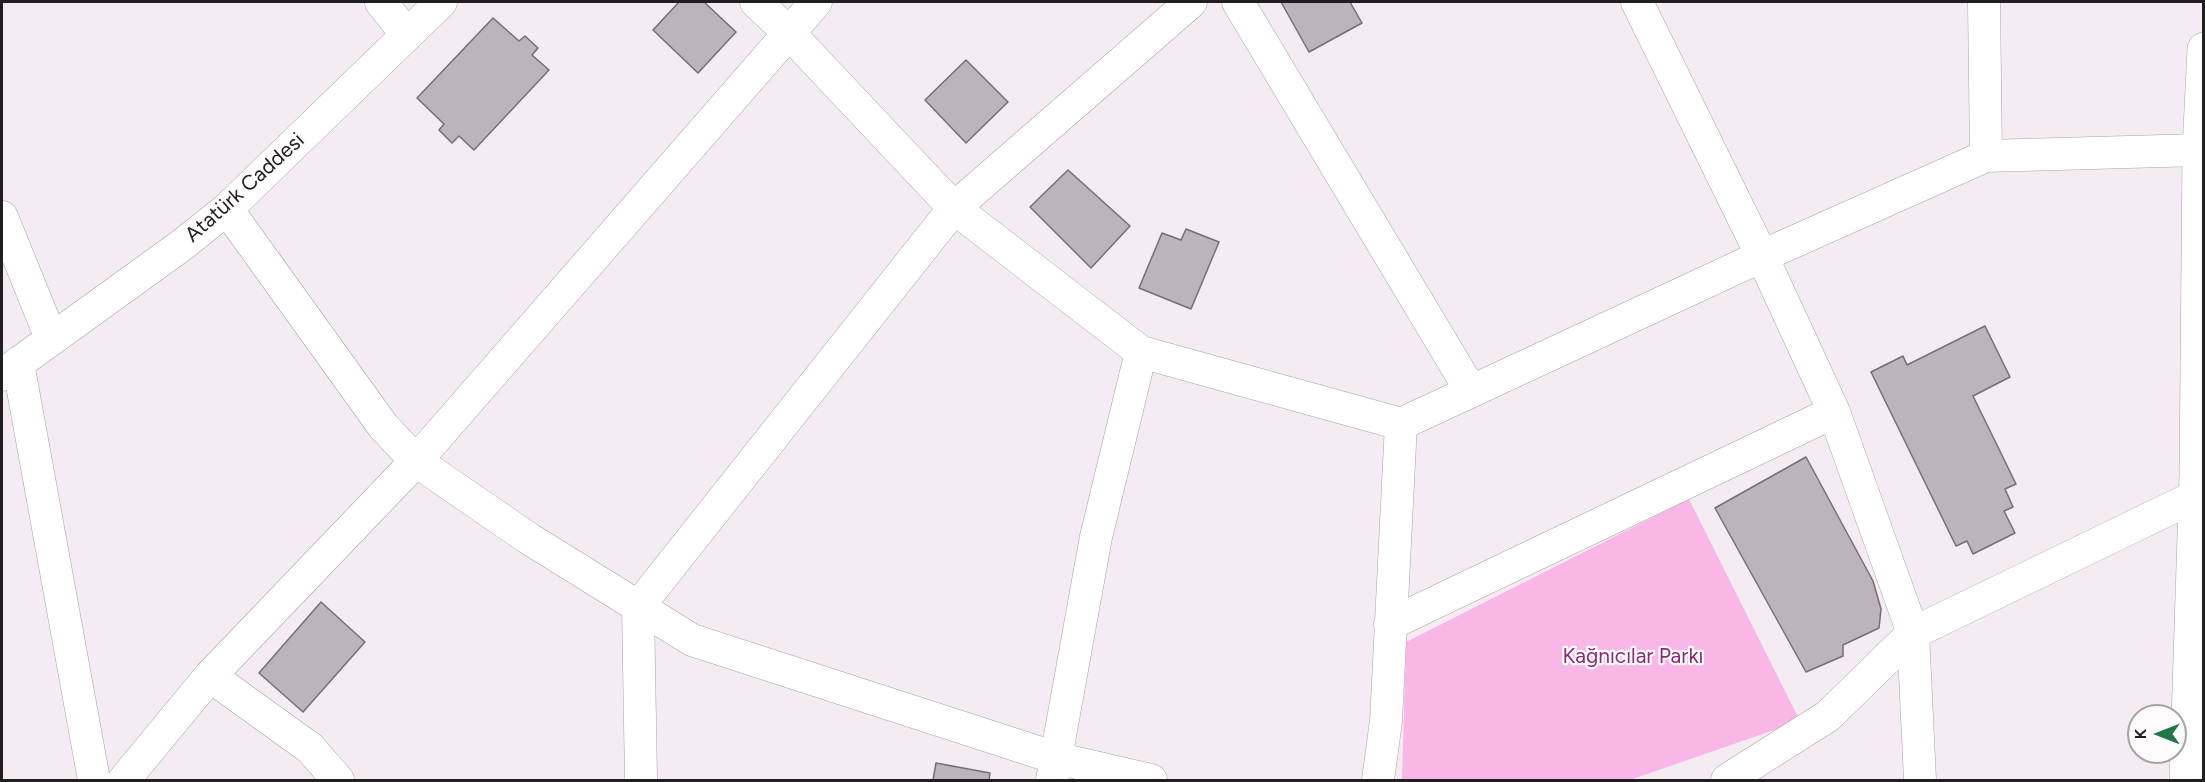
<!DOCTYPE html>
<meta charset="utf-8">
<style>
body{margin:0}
#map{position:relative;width:2205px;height:782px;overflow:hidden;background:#f4ecf2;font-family:Figtree,sans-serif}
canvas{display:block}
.frame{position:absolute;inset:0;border:3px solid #211e20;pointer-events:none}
.north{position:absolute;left:2127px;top:704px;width:60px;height:60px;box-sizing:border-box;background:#fefbfd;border:2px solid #a6a3a5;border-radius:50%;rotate:270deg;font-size:16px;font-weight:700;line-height:24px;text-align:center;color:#211e20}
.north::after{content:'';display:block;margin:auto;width:21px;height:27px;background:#21774a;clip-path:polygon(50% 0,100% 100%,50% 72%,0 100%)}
</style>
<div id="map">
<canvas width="2205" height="782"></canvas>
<div class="frame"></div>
<div class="north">K</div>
</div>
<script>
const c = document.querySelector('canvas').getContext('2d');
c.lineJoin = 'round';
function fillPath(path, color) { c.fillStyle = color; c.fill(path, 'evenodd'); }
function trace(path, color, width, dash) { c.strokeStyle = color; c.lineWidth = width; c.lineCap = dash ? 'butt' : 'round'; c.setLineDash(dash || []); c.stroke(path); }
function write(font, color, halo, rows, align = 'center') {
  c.font = font + ' Figtree,sans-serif'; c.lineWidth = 4.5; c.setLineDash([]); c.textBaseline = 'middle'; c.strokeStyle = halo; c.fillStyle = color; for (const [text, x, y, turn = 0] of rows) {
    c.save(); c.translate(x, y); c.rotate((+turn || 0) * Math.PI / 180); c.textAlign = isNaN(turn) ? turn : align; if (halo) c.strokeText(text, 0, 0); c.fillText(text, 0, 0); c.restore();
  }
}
fillPath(new Path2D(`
 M1689 499 1800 721 1630 780 1402 779 1406 642Z`), '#f9b7e8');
const building = new Path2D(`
 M679 2H704L736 32 698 73 653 30Z
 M1281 2H1350L1362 23 1309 52Z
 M493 18 519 41 525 36 538 48 532 55 549 70 474 150 459 136 452 143 439 130 444 124 417 98Z
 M966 60 1008 102 966 143 925 100Z
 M1068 170 1130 226 1091 268 1030 207Z
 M1186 229 1219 242 1191 309 1139 288 1162 233 1181 240Z
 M1985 326 2010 377 1973 396 2016 484 2005 489 2013 507 2004 511 2015 533 1973 554 1967 541 1956 546 1871 372 1903 356 1907 365Z
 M1806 457 1873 581 1881 609 1879 628 1843 645V656L1806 672 1715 508Z
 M321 602 365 642 303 712 259 673Z
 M936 763 990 773 989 780H933Z`);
fillPath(building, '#bcb4ba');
trace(building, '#756e73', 1.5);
const minor = new Path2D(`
 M381 2 407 35
 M1191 2 954 208 1141 352 1401 424 1762 256 1986 156 2199 150
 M1238 2 1471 391
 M1637 2 1762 256 1834 412 1913 633 1920 780
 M1984 2 1986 156
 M227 209 383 426 416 461 528 538 692 640 1056 758 1151 780
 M2 217 51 338
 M18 363 94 780
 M2 375 182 245 227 209 441 2
 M1390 624 1834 412
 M210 676 310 748 338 780
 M124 780 210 676 416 461 816 2
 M641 780 638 607 954 208 788 32 756 2
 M1052 780 1096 537 1141 352
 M1378 780 1386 721 1401 424
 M1727 780 1828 716 1913 633 2196 496`);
const secondary = new Path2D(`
 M2186 780 2196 475 2199 150 2204 49`);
trace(minor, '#aaa2a8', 33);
trace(secondary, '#aaa2a8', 34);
trace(minor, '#fff', 32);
trace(secondary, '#fff', 33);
write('21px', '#211e20', '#fefbfd', [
 ["Atatürk Caddesi",245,188,-42]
]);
write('21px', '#872b76', '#fefbfd', [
 ["Kağnıcılar Parkı",1633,657]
]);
</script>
